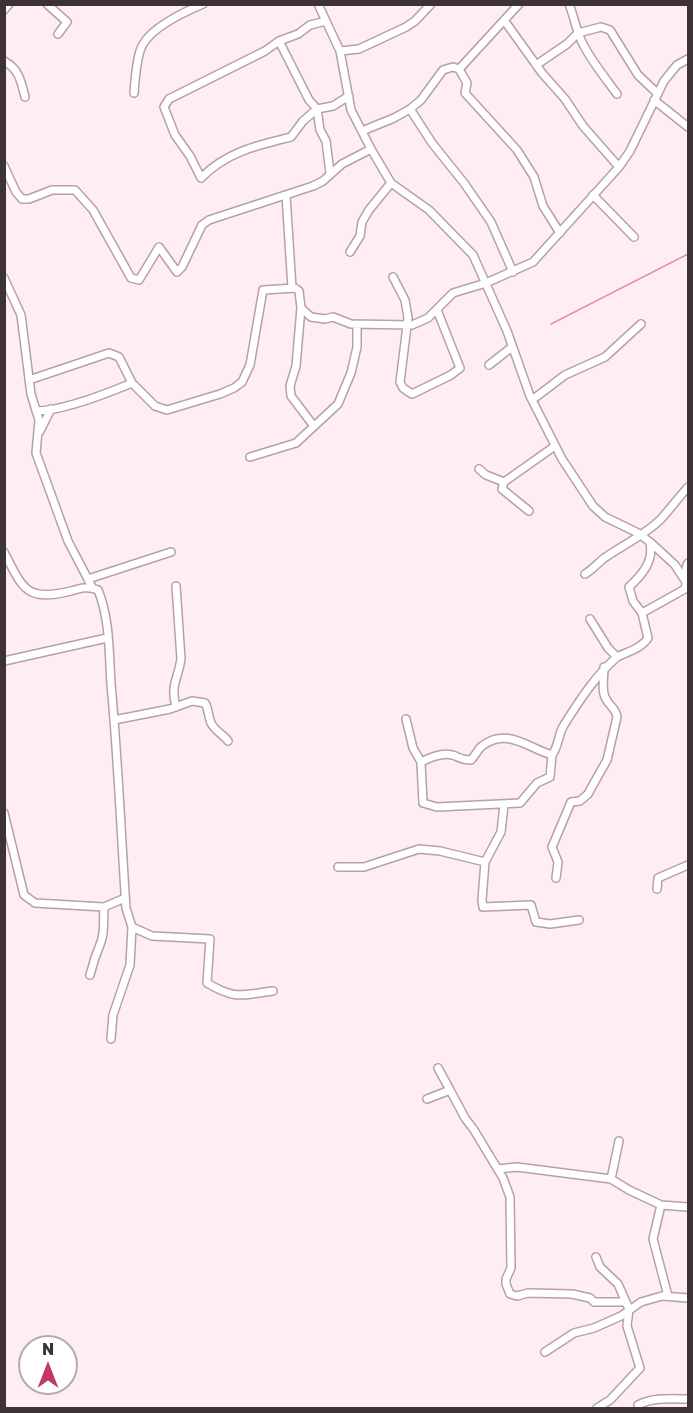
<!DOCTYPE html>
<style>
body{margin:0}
#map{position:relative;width:693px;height:1413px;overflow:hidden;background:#feeef2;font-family:"Golos Text",sans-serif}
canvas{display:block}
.frame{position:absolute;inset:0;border:6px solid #3d3336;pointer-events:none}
.north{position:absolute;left:18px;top:1335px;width:60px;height:60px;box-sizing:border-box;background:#fff;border:2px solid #b1adaf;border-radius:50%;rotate:0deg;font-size:16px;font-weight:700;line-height:24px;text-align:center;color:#3d3336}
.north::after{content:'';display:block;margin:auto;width:21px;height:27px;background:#c3376c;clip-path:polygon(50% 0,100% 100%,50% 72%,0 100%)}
</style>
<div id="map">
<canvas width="693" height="1413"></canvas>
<div class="frame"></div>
<div class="north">N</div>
</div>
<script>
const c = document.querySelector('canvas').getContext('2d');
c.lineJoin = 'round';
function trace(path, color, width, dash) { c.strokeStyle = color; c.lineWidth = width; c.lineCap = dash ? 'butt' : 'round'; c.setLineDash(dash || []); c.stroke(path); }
trace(new Path2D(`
 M551 324 688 254`), '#e98fa8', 1.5);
const minor = new Path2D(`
 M47 4 67 22 58 34
 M318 4 340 51 351 110 371 149 391 183 429 210 473 255 507 331 530 396 562 459 593 506 605 517 638 533 650 542 675 565 688 585
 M569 4C575 19 576 32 584 46 593 63 606 79 617 94
 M4 10 9 4
 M504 20 542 73 565 99 583 126 619 167
 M326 21 310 25 298 34 279 41 265 51 169 99 164 107 175 135 190 156 201 178C226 152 258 145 291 137L303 121 317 109 333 106 349 96
 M279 41 309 100 317 109 320 130 326 141 330 173
 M340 51 359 49 406 27 415 21 431 4
 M4 61C19 69 21 81 25 97
 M536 65 567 44 578 33 601 27 610 30 638 75 657 93
 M459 69 467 83 465 93 517 150 534 177 543 206 560 233
 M134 93C135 80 136 64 140 51 146 29 184 12 203 4
 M654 100 688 127
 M410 109 432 143 464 183 491 222 513 272
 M362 131 394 118 410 109 421 100 443 70 453 67 459 69 462 66 519 4
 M4 166 16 192 22 199H29L52 190H75L93 210 131 278 139 280 159 247 177 272 182 267 202 225 209 220 313 186 323 181 342 164 371 149
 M286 195 292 288
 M593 195 634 237
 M350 252 360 236 362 222 369 210 391 183
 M393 277 405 300 408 318 400 382 403 388 412 394 451 375 460 368 437 310
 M4 278 21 315 31 394 39 420 36 453 68 541 92 587
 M301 308 296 366 290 386 291 396 313 425
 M489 365 512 347
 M29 380 109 353 119 357 132 383 155 406 167 410 220 394 234 388 242 382 250 365 263 290 295 288 299 291 301 308 311 317 325 319 333 317 351 324 412 325 428 318 453 293 486 283 533 262 619 167 630 151 664 81 677 65 688 59
 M532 400 565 375 605 357 641 324
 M36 411C61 411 108 393 132 383
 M40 431 51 409
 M250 457 296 443 338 404 351 373 357 347V324
 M479 469 486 475 504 482 555 446
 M504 482 502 489 529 511
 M4 552C23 589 26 602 71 591 81 588 88 586 98 590 110 619 109 654 111 684 118 759 121 833 126 908L132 927 130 965 113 1015 111 1039
 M585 574C592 570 597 564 603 559 622 545 644 536 661 519 670 509 679 497 688 487
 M88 579 171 552
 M176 586 181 659C178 680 170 684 176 707
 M642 613 633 601 629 587C642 575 654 561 650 543
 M590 619 608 648 617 657C627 652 642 648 648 638L642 613 685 589C688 581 683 571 688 563
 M4 661 107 638
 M406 719 413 748 421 762C429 758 442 752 452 755 460 757 460 760 471 760 475 756 478 749 482 746 507 727 528 748 552 755 559 746 558 734 564 725 579 701 596 675 617 657
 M114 720 170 709 192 701 205 703C209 710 208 716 211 723 215 731 223 734 228 741
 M421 762 423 803 437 807 520 803 537 783 550 777 552 755
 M504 805 501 832 485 862 482 900 483 907 531 905 536 922 550 924 579 920
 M4 813 24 895 35 903 104 907 125 898
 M338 867H364L419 849 440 851 485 862
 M556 878 558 862 552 847 571 802 580 801 588 794 594 783 607 760 617 717C616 708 610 707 606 699 601 691 604 677 604 667
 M657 889 658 878 688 865
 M132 927 152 936 210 939 207 983C236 1000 241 995 273 991
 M90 975C93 963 96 954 101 942 105 932 103 918 104 907
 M438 1068 450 1090
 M427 1099 450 1090 465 1118 474 1130 503 1178 510 1197 511 1268 506 1279V1284L510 1294 517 1296 528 1293 572 1294 590 1298 594 1302H626
 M498 1169 517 1167 611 1179 619 1141
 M611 1179 629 1190 661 1205 653 1239 668 1296
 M661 1205 688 1207
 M596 1257 600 1267 618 1284 629 1309 627 1326 640 1368 610 1400 597 1408
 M545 1352 574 1333 594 1328 621 1316 641 1302 662 1296 688 1298
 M638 1405C653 1397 672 1399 688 1399`);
trace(minor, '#b8a0a5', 10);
trace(minor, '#fff', 7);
</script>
